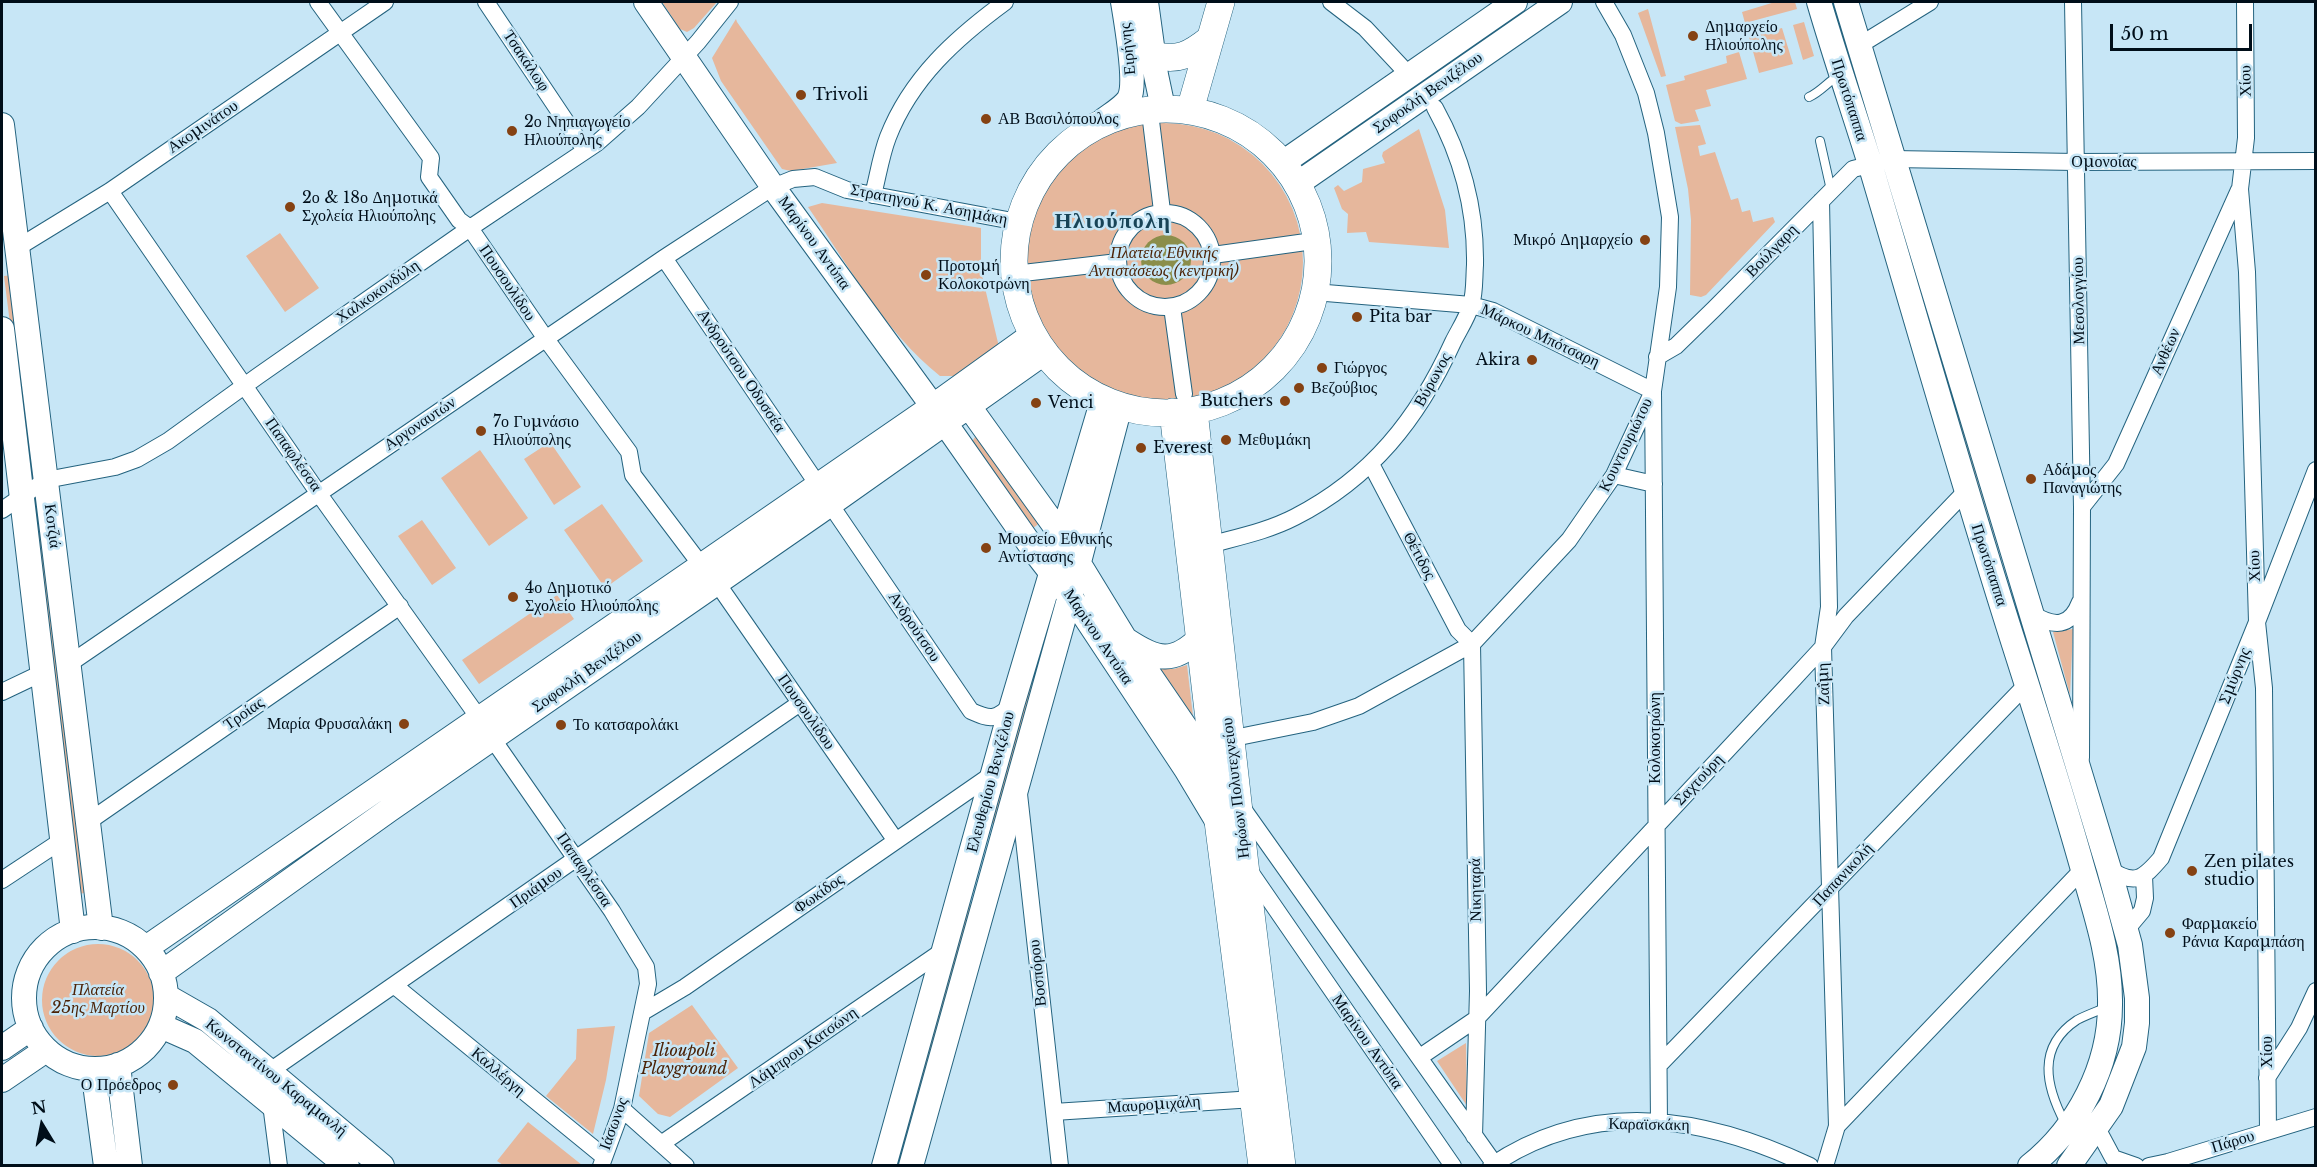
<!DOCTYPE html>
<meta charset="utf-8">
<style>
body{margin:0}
#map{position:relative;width:2317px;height:1167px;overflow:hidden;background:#c7e6f6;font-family:"Libre Baskerville",serif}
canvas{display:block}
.frame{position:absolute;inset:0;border:3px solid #000e19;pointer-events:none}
.north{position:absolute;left:12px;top:1095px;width:60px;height:60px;-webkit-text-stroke:4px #c7e6f6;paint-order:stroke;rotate:350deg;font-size:16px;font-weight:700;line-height:24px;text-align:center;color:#000e19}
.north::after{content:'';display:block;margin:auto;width:21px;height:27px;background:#000e19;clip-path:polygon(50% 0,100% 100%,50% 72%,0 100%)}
.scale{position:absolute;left:2110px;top:24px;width:142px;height:27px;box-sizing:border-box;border:3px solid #000e19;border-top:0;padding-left:8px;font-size:18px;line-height:21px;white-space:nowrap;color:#000e19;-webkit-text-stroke:4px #c7e6f6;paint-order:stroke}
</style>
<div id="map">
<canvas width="2317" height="1167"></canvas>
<div class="frame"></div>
<div class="north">N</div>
<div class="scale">50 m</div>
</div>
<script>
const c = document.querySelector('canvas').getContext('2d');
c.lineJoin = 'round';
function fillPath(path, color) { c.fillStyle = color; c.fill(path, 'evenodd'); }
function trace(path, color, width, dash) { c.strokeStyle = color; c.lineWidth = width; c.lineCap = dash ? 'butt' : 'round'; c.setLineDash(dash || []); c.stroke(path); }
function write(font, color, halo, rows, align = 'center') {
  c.font = font + ' "Libre Baskerville",serif'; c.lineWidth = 5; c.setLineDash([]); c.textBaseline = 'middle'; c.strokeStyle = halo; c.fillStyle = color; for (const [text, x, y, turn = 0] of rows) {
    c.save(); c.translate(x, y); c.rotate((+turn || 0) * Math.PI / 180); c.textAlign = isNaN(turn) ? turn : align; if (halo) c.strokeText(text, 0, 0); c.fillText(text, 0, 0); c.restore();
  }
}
fillPath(new Path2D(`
 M662 2H717L694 28 687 32 680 29Z
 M1775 2H1795L1797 9 1745 23 1742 12Z
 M1648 9 1666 76 1661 77 1638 13Z
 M736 19 737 22 837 163 791 171 782 169 721 81 712 58Z
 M1804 22 1814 56 1803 60 1793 25Z
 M1782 28 1793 64 1759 73 1749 37Z
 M1739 52 1747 79 1706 90 1711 106 1695 110 1699 121 1681 124 1675 121 1666 85 1685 80 1684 76 1727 63 1726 56Z
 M1025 262a139 139 0 1 1 278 0a139 139 0 1 1-278 0Z
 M1700 125 1706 144 1698 146 1700 156 1715 152 1731 200 1738 198 1742 212 1750 210 1753 222 1773 217 1775 222 1706 295 1701 297 1690 295 1691 220 1688 189 1675 127Z
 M1419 129 1445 210 1449 248 1369 242 1366 232 1347 233 1348 214 1342 209 1334 188 1338 185 1344 191 1362 182 1363 169 1385 163 1382 156 1383 152Z
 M1889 190H1891L2030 656Z
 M822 203 981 228V271L999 347 961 376H940C884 331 848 265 808 207Z
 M280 233 319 288 285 312 246 256Z
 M13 275 35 450 26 451 4 276Z
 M982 436 1042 521 1032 529 972 442 975 437Z
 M550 442 581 487 554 505 524 459Z
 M480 450 528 518 489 546 441 478Z
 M602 504 643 561 605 588 564 530Z
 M43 519 90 892 79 894 34 521Z
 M422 520 456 568 432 585 398 536Z
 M557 595 574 619 479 684 462 660Z
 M1047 626 1051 627 995 824 991 823Z
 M2073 629 2070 695 2053 632Z
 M1187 665 1193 716 1160 668 1174 669Z
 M968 904 972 905 899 1165 895 1166Z
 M42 1000a56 56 0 1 1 112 0a56 56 0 1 1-112 0Z
 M692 1005 738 1068 670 1117 658 1114 639 1096 649 1033Z
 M615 1026 606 1080 593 1134 546 1096 576 1059 577 1029Z
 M1466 1043 1467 1106 1437 1061Z
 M528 1122 582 1165H503L497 1161Z`), '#e6b79c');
fillPath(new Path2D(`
 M1141 260a25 25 0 1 1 50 0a25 25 0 1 1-50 0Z`), '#8b8e4b');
const lane = new Path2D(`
 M1809 97C1822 91 1828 81 1840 75
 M1820 141 1831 190
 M2065 1123C2046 1087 2036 1047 2077 1020 2086 1015 2098 1011 2107 1007`);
const street = new Path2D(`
 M318 2 431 158 429 177 459 220 470 228 546 339 629 452 633 475 701 565
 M486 2 585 150
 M1331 2 1365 28 1409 75
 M2073 2 2082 507 2081 758
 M2245 2 2246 138 2240 189 2247 272 2257 622 2264 688 2268 1131
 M1860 45 1930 2
 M1151 121 1162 211
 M110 191 319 494 479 718
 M873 195C878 176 881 155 888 137 911 78 956 38 1005 2
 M1821 201 1829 607 1823 647 1837 1126 1825 1166
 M1118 260a47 47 0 1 1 94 0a47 47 0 1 1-94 0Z
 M17 248 110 191 385 2
 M1213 255 1306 242
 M664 258 818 485
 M1023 273 1118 262
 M1314 292 1471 305 1493 311 1653 391 1659 1122
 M1172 307 1184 394
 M1657 357 1676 346 1714 309 1853 169 1893 159 2076 162 2316 161
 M1371 464 1458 630 1472 644 1478 991 1474 1136
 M1614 475 1654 484
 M830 504 971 711C991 720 995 720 1012 705
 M2082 507 2116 464 2239 190
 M2 510 46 480 115 467 137 459 168 441 258 376 470 228 597 143 638 107 698 42 730 2
 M1209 545C1238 537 1268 531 1295 517 1371 478 1418 419 1453 342 1459 330 1467 318 1471 305 1475 293 1474 277 1475 265 1476 209 1462 157 1435 108
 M717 583 896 841
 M2032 614C2054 627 2070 628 2080 602
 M69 664 664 258 773 187 793 179 815 177 847 190 1018 222
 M2 692 44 672
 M492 738 612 911 646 967 648 984 622 1109 601 1166
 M1224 740 1313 722 1359 706 1472 644 1569 540 1614 475 1653 391 1668 287 1670 217 1656 133 1646 93 1623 35 1604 2
 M1019 794 1060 1166
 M1241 806 1496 1166
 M88 822 400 606
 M2109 869C2135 886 2143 879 2161 858L2257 622 2316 470
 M1249 870 1453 1166
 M2 880 64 839
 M2126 930 2142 911 2145 898 2144 876
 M395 986 603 1156
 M643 1012 685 987 994 773
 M1420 1057 1476 1019 1787 686 1823 647 1846 616 1966 491
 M1659 1065 2027 684
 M2267 1078 2299 1028 2316 991
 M622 1109 686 1166
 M1054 1112 1254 1099
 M1837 1126 2083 869
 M2097 1128 2113 1158 2136 1166
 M661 1144 944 950
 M279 1166 271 1104 270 1071 800 703
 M1491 1166C1593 1097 1705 1116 1810 1166
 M2149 1166 2168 1162 2316 1117`);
const secondary = new Path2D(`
 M646 2 773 187 945 423 1036 553 1084 615 1186 769 1219 824
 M1146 2 1156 75 1163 108
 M1819 2C1835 57 1854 112 1871 167 1918 325 1963 484 2013 641 2037 716 2061 791 2082 866 2095 912 2111 957 2110 1005 2110 1066 2078 1128 2030 1166
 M1846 2 2109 869 2130 945 2137 998V1023L2134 1047 2111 1106 2069 1166
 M1104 120C1112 114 1124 107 1129 99 1137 84 1126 20 1123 2
 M2 125 101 928
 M1284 162 1515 2
 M1297 184 1560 2
 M2 329 73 931
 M960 394 1062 536 1125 639 1216 772
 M1128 641C1157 660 1173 664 1199 639
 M24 998a71 71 0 1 1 142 0a71 71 0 1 1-142 0Z
 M146 948 932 407 1032 335
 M161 973 389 810 819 512 1044 353
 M166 996 208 1020 382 1166
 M161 1026 195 1041 347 1166
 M2 1048 31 1028
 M118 1065 130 1166
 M93 1069 106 1166
 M2 1080 46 1050
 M884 1166 1012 705 1103 399
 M911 1166 1070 596 1120 406`);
const primary = new Path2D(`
 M1154 55C1178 62 1191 54 1210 39
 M1014 261a152 152 0 1 1 304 0a152 152 0 1 1-304 0Z
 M1190 110 1221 2
 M1194 411 1245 865 1282 1166
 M1173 412 1209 719 1218 821 1262 1166`);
trace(lane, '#24637f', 10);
trace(street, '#24637f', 18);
trace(secondary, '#24637f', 26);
trace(primary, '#24637f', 28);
trace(lane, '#fff', 8);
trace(street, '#fff', 16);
trace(secondary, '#fff', 24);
trace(primary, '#fff', 27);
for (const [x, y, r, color] of [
 [1693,36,6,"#854213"],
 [801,95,6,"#854213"],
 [986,119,6,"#854213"],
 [512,131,6,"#854213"],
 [290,207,6,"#854213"],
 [1645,240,6,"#854213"],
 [926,275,6,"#854213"],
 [1357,317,6,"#854213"],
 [1532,360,6,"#854213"],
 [1322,368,6,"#854213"],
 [1299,388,6,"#854213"],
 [1285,401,6,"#854213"],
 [1036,403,6,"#854213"],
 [481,431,6,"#854213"],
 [1226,440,6,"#854213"],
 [1141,448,6,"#854213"],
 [2031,479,6,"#854213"],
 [986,548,6,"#854213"],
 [513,597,6,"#854213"],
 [404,724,6,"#854213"],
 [561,725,6,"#854213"],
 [2192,871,6,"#854213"],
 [2170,933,6,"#854213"],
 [173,1085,6,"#854213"]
]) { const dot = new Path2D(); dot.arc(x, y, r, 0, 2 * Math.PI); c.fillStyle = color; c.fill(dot); trace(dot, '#c7e6f6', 2); }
write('16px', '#000e19', '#c7e6f6', [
 ["Δημαρχείο",1705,27],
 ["Ηλιούπολης",1705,45],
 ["Trivoli",813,95],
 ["ΑΒ Βασιλόπουλος",998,119],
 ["2ο Νηπιαγωγείο",524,122],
 ["Ηλιούπολης",524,140],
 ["2ο & 18ο Δημοτικά",302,198],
 ["Σχολεία Ηλιούπολης",302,216],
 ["Μικρό Δημαρχείο",1633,240,"right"],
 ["Προτομή",938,266],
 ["Κολοκοτρώνη",938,284],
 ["Pita bar",1369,317],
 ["Akira",1520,360,"right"],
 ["Γιώργος",1334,368],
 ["Βεζούβιος",1311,388],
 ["Butchers",1273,401,"right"],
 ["Venci",1048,403],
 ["7ο Γυμνάσιο",493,422],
 ["Ηλιούπολης",493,440],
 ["Μεθυμάκη",1238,440],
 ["Everest",1153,448],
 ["Αδάμος",2043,470],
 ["Παναγιώτης",2043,488],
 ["Μουσείο Εθνικής",998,539],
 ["Αντίστασης",998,557],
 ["4ο Δημοτικό",525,588],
 ["Σχολείο Ηλιούπολης",525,606],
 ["Μαρία Φρυσαλάκη",392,724,"right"],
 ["Το κατσαρολάκι",573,725],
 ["Zen pilates",2204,862],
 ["studio",2204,880],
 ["Φαρμακείο",2182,924],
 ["Ράνια Καραμπάση",2182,942],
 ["Ο Πρόεδρος",161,1085,"right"]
], 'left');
write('16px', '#000e19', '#c7e6f6', [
 ["Ειρήνης",1128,49,-96],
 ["Τσακάλωφ",526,61,56],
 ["Χίου",2246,81,-91],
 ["Σοφοκλή Βενιζέλου",1428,93,-35],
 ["Πρωτόπαππα",1849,100,72],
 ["Ακομινάτου",203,127,-34],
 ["Ομονοίας",2104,162],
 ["Στρατηγού Κ. Ασημάκη",929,205,11],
 ["Μαρίνου Αντύπα",814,243,54],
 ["Βούλγαρη",1772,251,-46],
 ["Πουσουλίδου",507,283,56],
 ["Χαλκοκονδύλη",378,292,-35],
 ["Μεσολογγίου",2079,301,-91],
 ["Μάρκου Μπότσαρη",1540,336,25],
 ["Ανθέων",2166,352,-66],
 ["Ανδρούτσου Οδυσσέα",741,371,56],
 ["Βύρωνος",1433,380,-61],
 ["Αργοναυτών",420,424,-34],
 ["Κουντουριώτου",1626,445,-64],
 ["Παπαφλέσσα",293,455,55],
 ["Κοτζιά",52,526,83],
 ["Θέτιδος",1419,556,62],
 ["Πρωτόπαππα",1989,565,72],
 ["Χίου",2255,566,-92],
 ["Ανδρούτσου",914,627,56],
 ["Μαρίνου Αντύπα",1098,637,56],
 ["Σοφοκλή Βενιζέλου",587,672,-35],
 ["Σμύρνης",2235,676,-68],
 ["Ζαΐμη",1824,684,-92],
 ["Πουσουλίδου",806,712,55],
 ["Τροίας",244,714,-35],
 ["Κολοκοτρώνη",1655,738,-90],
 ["Σαχτούρη",1699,780,-47],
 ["Ελευθερίου Βενιζέλου",991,782,-75],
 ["Ηρώων Πολυτεχνείου",1236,788,-97],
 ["Παπαφλέσσα",584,870,56],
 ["Παπανικολή",1843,875,-47],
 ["Πριάμου",536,888,-35],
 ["Νικηταρά",1476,890,-91],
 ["Φωκίδος",819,894,-35],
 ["Βοσπόρου",1038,973,-96],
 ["Μαρίνου Αντύπα",1367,1042,55],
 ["Λάμπρου Κατσώνη",803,1048,-35],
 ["Χίου",2267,1052,-90],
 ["Καλλέργη",498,1072,40],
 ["Κωνσταντίνου Καραμανλή",276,1078,39],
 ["Μαυρομιχάλη",1154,1105,-4],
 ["Ιάσωνος",614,1124,-70],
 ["Καραϊσκάκη",1649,1125,1],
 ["Πάρου",2233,1142,-17]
]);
write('italic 16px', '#4c2307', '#c7e6f6', [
 ["Πλατεία Εθνικής",1164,253],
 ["Αντιστάσεως (κεντρική)",1164,271],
 ["Πλατεία",98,990],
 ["25ης Μαρτίου",98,1008],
 ["Ilioupoli",684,1051],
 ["Playground",684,1069]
]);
c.letterSpacing = '1.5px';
write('bold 22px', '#184457', '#c7e6f6', [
 ["Ηλιούπολη",1113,222]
]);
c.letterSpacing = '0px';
</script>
